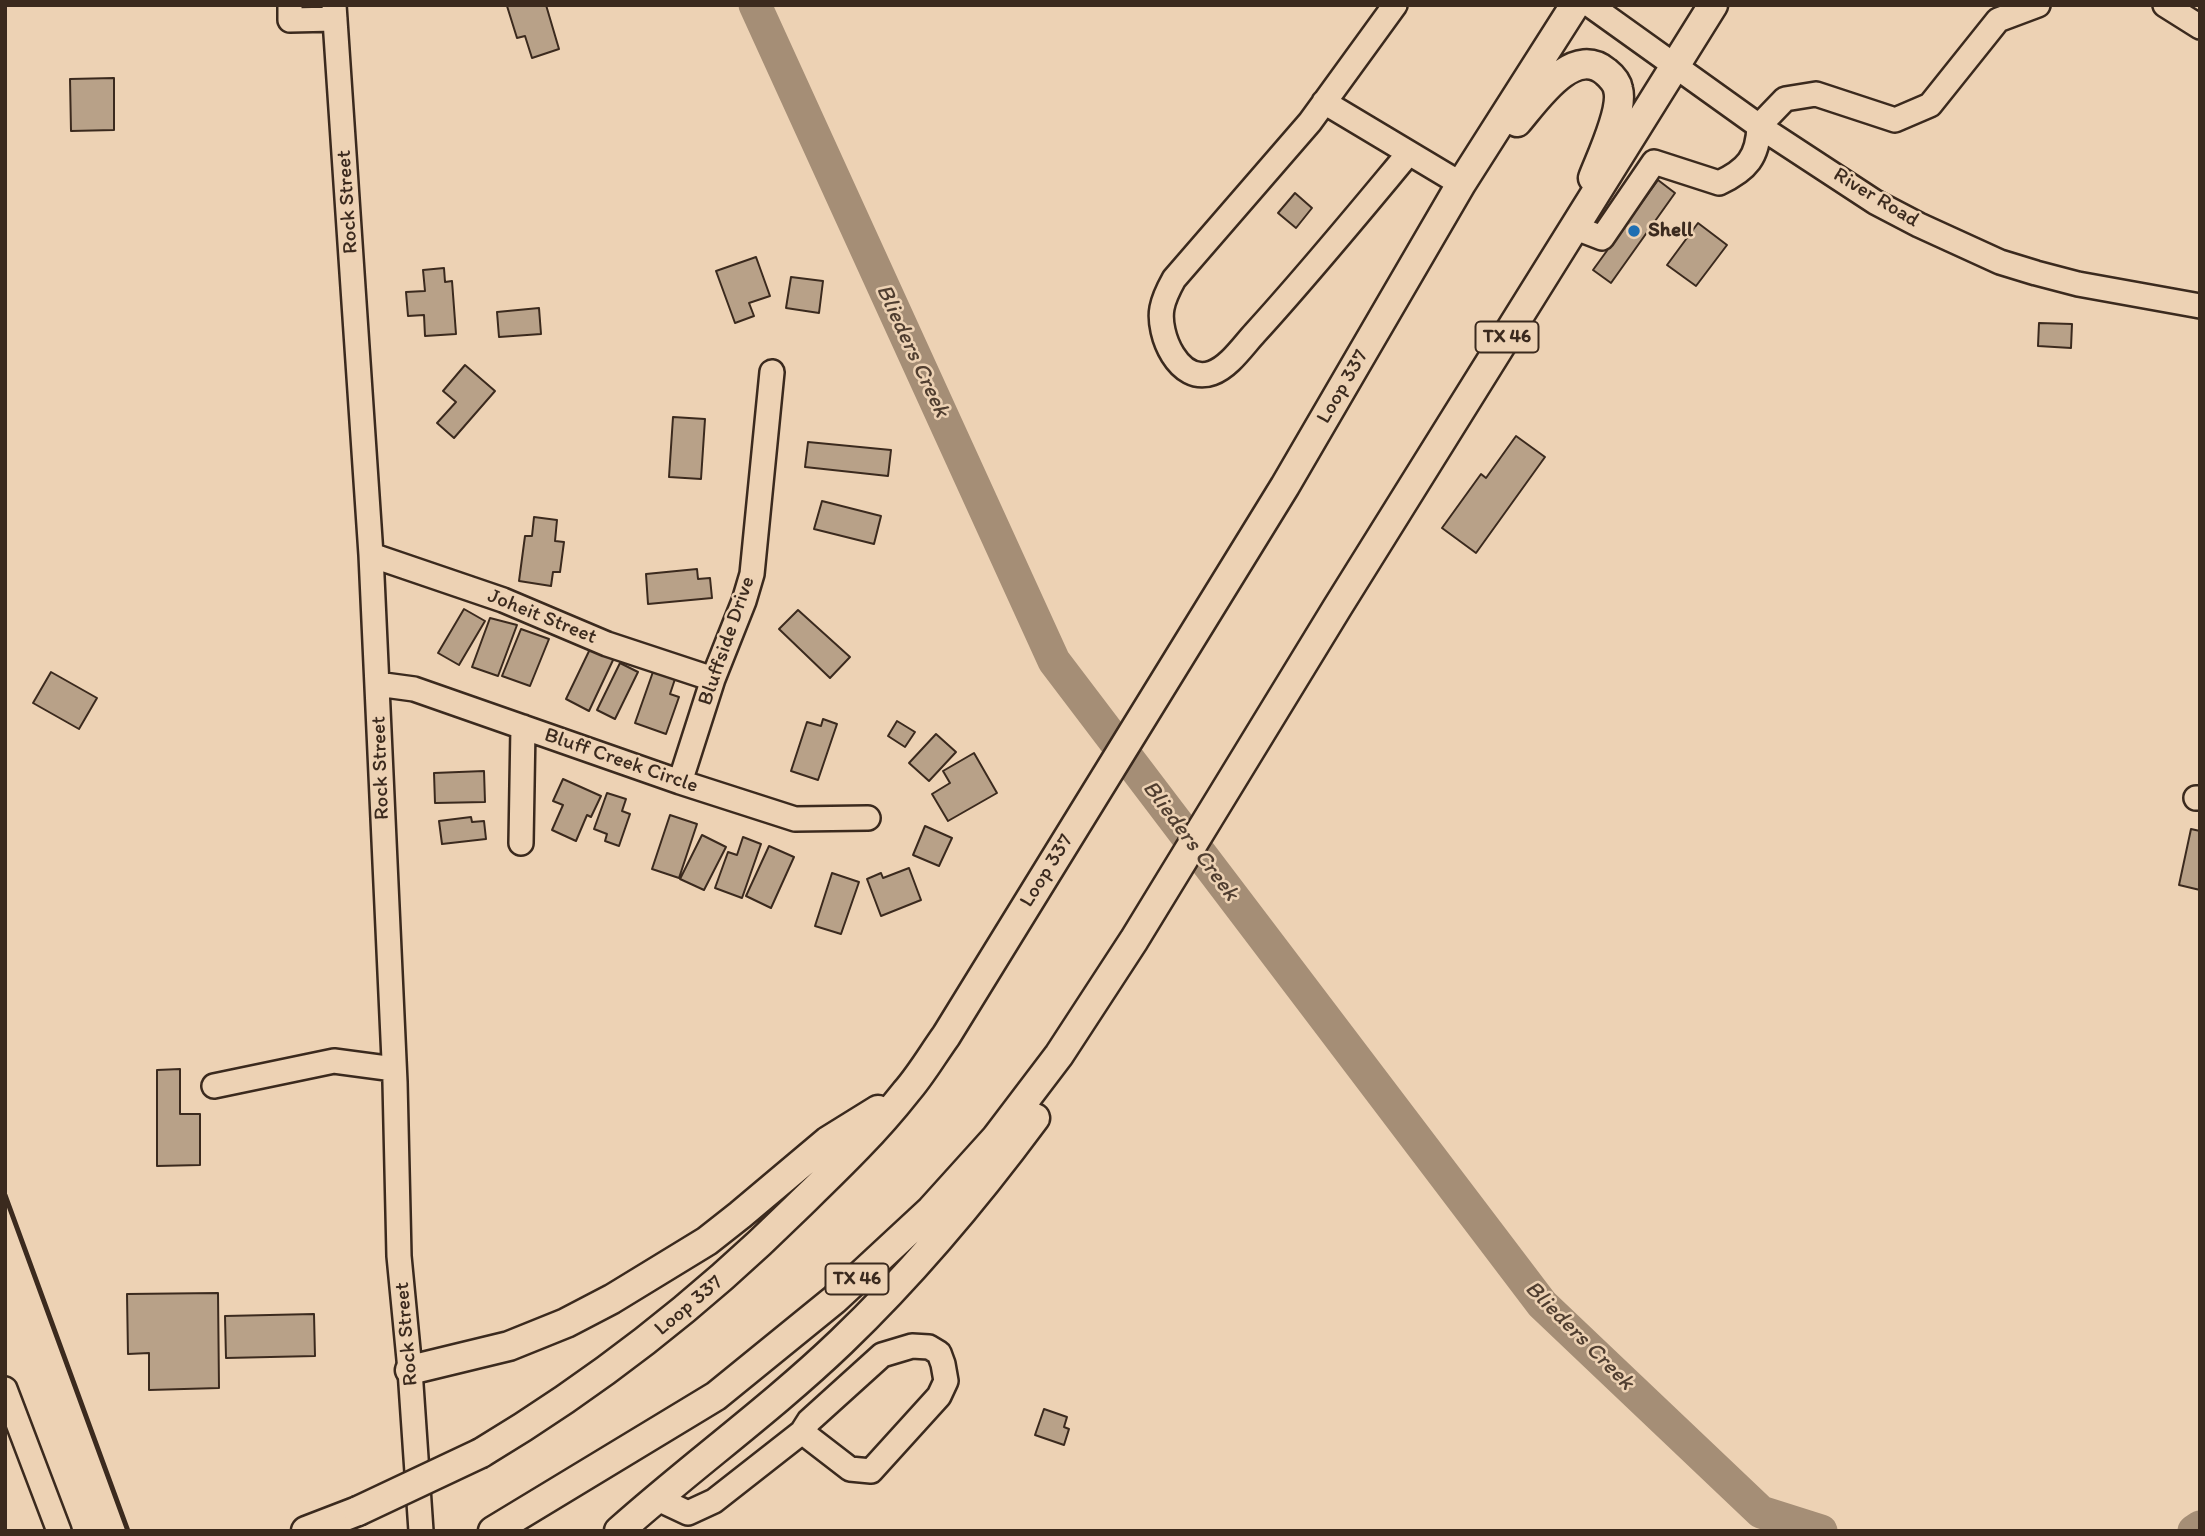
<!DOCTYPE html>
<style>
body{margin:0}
#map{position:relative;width:2205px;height:1536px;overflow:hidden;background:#edd2b4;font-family:Itim,sans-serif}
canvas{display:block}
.frame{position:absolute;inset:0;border:7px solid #3b2a1e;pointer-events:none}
</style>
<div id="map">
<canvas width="2205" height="1536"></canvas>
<div class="frame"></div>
</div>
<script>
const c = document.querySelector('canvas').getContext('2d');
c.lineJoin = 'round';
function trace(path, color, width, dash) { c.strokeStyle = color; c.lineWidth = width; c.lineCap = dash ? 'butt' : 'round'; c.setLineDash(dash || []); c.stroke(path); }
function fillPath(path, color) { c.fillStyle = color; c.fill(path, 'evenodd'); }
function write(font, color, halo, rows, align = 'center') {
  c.font = font + ' Itim,sans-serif'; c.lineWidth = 5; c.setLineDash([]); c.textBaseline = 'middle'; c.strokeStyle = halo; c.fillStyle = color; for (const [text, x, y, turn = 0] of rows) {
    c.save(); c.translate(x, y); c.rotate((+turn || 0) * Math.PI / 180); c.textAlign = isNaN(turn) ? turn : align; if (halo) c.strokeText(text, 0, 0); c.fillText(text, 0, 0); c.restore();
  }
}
trace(new Path2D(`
 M755 5 1054 661 1542 1304 1761 1512 1821 1531
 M2194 1531 2200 1527`), '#a58e76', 33);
const building = new Path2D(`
 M546 5 559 49 532 58 525 36 517 38 507 6Z
 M114 78V130L71 131 70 79Z
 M1658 180 1675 193 1611 283 1593 270Z
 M1295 193 1312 208 1296 228 1278 213Z
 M1698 223 1727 245 1696 286 1667 265Z
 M756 257 770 296 749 303 754 316 735 323 716 271Z
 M444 268 445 282 452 281 456 334 425 336 424 315 408 316 406 292 425 291 423 270Z
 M791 277 823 281 819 313 786 308Z
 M539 308 541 334 499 337 497 312Z
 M2039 323 2072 324 2071 348 2038 346Z
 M465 365 495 391 454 438 437 423 456 402 443 391Z
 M673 417 705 419 701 479 669 477Z
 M1516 436 1545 457 1476 553 1442 528 1481 474 1486 478Z
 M808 442 891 450 888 476 805 467Z
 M822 501 881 516 874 544 814 529Z
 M534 517 557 520 555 541 564 542 560 572H553L551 586 519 581 525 536H532Z
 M697 569 698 579 710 578 712 598 648 604 646 574Z
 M464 609 485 621 459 665 438 653Z
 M798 610 850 657 830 678 779 629Z
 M490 618 517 625 498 676 472 667Z
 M521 629 549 639 530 686 502 676Z
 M591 647 614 658 589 711 566 699Z
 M620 663 638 672 615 719 597 710Z
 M654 669 676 676 670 694 679 697 666 734 635 723Z
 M51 672 97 698 79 729 33 703Z
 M823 719 837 724 818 780 791 771 807 722 821 726Z
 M897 721 915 732 905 747 888 736Z
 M936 734 956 752 929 781 909 763Z
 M974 753 997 793 948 821 932 794 950 783 943 771Z
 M484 771 485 802 435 803 434 773Z
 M563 779 601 796 591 817 587 815 576 841 552 830 563 805 553 801Z
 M607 793 626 799 622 811 630 814 619 846 605 841 607 834 594 829Z
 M670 815 697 824 679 878 652 869Z
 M471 817 472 822 484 821 486 839 442 844 439 821Z
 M925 826 952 838 939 866 913 855Z
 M2191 829 2200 831V890L2179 885Z
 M702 835 726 847 704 890 680 879Z
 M743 837 761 844 742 898 715 888 728 852 737 855Z
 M769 846 794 857 771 908 746 896Z
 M909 868 921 900 881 916 867 879 881 873 883 878Z
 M832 873 859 882 841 934 815 926Z
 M180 1069V1114H200V1165L157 1166V1070Z
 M218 1293 219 1388 149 1390V1353L128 1354 127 1294Z
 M314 1314 315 1356 226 1358 225 1316Z
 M1044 1409 1067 1417 1064 1427 1069 1429 1064 1445 1035 1435Z`);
fillPath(building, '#b8a188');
trace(building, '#3b2a1e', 2);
const minor = new Path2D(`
 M290 5V20L335 19
 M334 5 371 555 395 1082 399 1256 410 1370 421 1531
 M1395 5 1310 122 1174 279C1169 288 1164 297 1162 308 1157 334 1179 385 1212 373 1229 367 1243 346 1255 333 1308 275 1358 214 1408 154
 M1590 5 1759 126 1875 202 1919 225 2000 262 2036 273 2078 284 2200 306
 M2165 5 2200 27
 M1324 102 1461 184
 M1576 228 1602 238 1654 162 1719 183C1747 170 1758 157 1759 126L1785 99 1816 94 1895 120 1930 105 1998 20 2038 5
 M371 555 503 600 607 644 713 679
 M377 684 414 689 680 782 795 819 868 818
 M680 782 713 679 744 601 752 574 772 372
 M2196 798H2200
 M521 843 523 727
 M214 1086 334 1061 394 1069
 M5 1389 59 1531
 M656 1498 688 1513 714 1501 802 1432 850 1469 871 1471 939 1396 946 1381 943 1364 939 1353 929 1347 912 1346 882 1355 809 1421 802 1432`);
const major = new Path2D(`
 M1517 122C1536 100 1573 44 1606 72 1611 76 1617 83 1618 89 1624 110 1601 157 1593 178
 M410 1370 509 1346 566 1323 612 1299 707 1241 740 1215 828 1141 878 1110
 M481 1453C598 1383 699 1304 796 1208 834 1171 873 1134 906 1092 921 1075 933 1054 946 1036L1285 486 1461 184 1575 5
 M306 1531 358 1511
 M493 1531 716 1396 834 1300 931 1210 996 1138 1059 1055 1134 940 1337 608 1713 5
 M619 1531C692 1466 771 1409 841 1342 911 1275 978 1195 1035 1118`);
trace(minor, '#3b2a1e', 28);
trace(major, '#3b2a1e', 33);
trace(minor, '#edd2b4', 23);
trace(major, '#edd2b4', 28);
trace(new Path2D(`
 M5 1195 128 1531`), '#3b2a1e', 5);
const majorBridge = new Path2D(`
 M358 1511 481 1453`);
trace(majorBridge, '#3b2a1e', 33, []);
trace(majorBridge, '#edd2b4', 28);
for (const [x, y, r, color] of [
 [1634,231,7,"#1f6fb2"]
]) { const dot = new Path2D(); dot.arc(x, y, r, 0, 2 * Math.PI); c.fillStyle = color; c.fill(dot); trace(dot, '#edd2b4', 2.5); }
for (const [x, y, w] of [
 [1507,337,63],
 [857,1279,63]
]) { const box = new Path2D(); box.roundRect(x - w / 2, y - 15.5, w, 31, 5); c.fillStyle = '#edd2b4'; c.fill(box); trace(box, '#3b2a1e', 2); }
write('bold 19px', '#3b2a1e', null, [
 ["TX 46",1507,337],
 ["TX 46",857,1279]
]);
write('21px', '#3b2a1e', '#edd2b4', [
 ["River Road",1876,198,31],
 ["Rock Street",348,202,-94],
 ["Loop 337",1343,387,-60],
 ["Joheit Street",542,617,22],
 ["Bluffside Drive",727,641,-71],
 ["Bluff Creek Circle",621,761,19],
 ["Rock Street",381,768,-92],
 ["Loop 337",1047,871,-58],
 ["Loop 337",689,1306,-40],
 ["Rock Street",407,1334,-95]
]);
write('bold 21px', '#3b2a1e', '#edd2b4', [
 ["Shell",1648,231]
], 'left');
write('italic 23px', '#503e30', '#edd2b4', [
 ["Blieders Creek",912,351,65],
 ["Blieders Creek",1190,841,53],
 ["Blieders Creek",1579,1336,45]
]);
</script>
